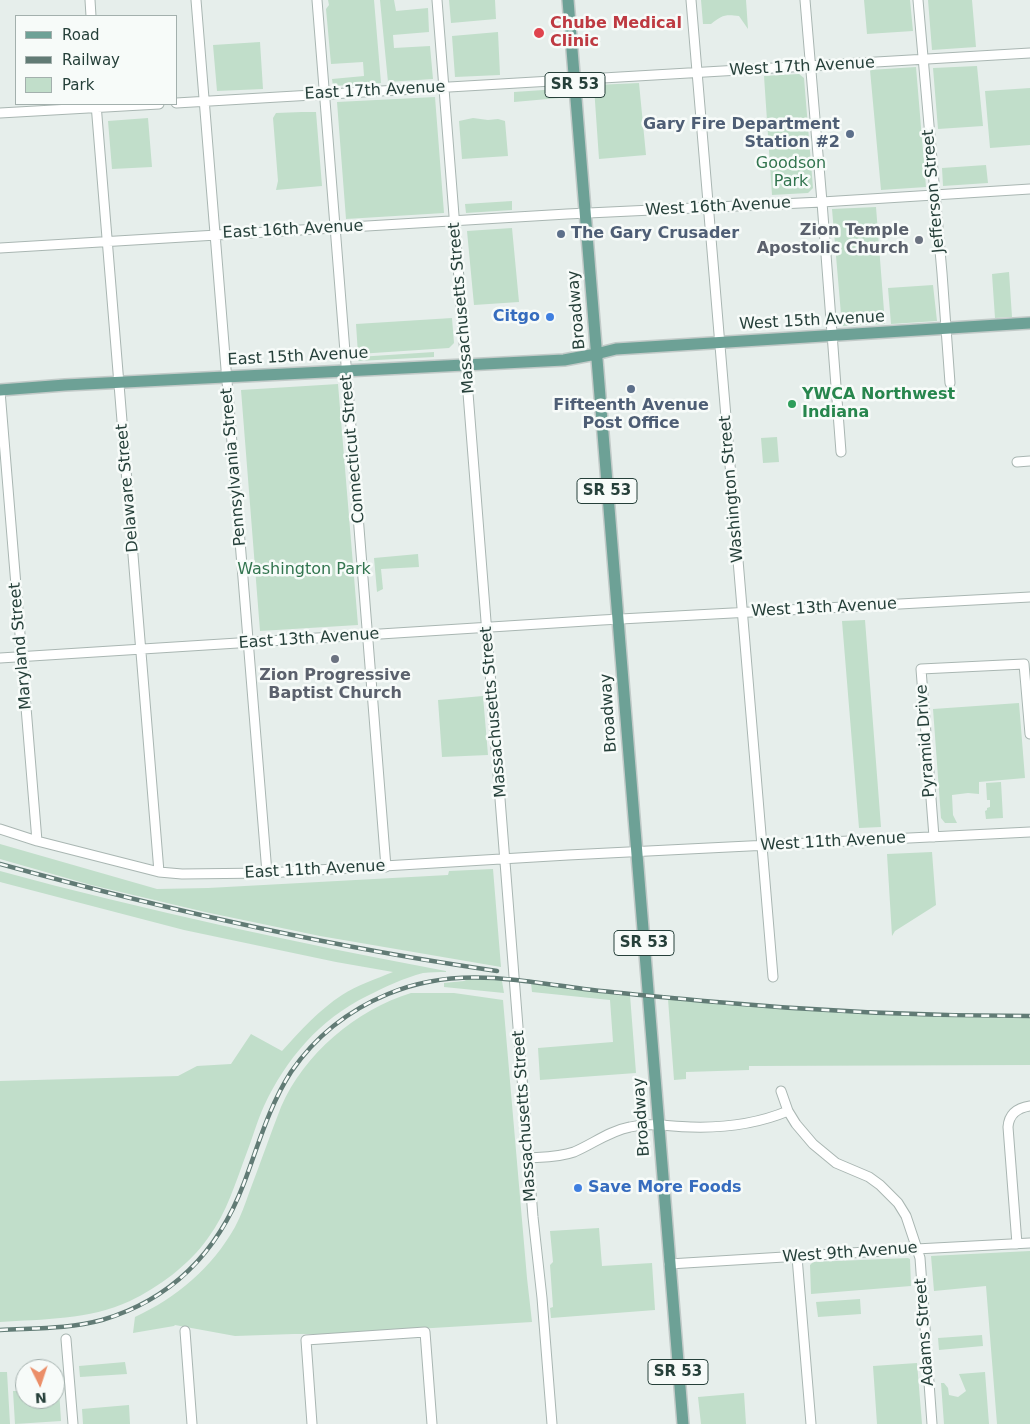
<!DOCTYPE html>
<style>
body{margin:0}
#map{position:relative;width:1030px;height:1424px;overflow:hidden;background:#e6eeeb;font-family:"DejaVu Sans",sans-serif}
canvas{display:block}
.legend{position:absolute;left:15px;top:15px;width:162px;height:90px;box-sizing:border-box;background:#f7fbf9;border:1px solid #a3b0ad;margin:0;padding:6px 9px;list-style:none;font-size:15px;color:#26403a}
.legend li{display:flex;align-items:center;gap:10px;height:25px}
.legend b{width:25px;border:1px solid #a3b0ad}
.north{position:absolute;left:15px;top:1359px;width:50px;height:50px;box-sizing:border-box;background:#f7fbf9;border:1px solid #a3b0ad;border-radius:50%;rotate:176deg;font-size:14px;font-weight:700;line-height:20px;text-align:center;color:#26403a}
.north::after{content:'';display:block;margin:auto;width:18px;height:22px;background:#eb8e68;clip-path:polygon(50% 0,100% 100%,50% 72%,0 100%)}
</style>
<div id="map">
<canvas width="1030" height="1424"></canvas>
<ul class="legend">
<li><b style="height:6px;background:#6da196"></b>Road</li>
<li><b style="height:6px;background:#617b75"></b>Railway</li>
<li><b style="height:14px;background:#c1deca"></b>Park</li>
</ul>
<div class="north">N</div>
</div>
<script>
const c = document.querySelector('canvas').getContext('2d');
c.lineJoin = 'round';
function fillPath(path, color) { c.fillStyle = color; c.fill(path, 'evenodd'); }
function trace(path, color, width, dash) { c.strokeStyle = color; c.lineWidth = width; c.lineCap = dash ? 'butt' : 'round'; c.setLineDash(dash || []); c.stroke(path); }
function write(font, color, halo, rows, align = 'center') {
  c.font = font + ' "DejaVu Sans",sans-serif'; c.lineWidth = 5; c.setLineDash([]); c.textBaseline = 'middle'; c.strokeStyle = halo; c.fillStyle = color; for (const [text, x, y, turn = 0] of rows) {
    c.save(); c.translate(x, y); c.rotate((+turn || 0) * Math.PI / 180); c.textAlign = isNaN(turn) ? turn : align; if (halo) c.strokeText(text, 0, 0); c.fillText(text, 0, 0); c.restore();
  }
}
fillPath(new Path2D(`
 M328 0H374L381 83 333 86 332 79 364 76 363 62 331 64 326 9 329 5Z
 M380 0H394L396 11 428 8 429 32 393 35 394 48 430 46 433 79 388 82Z
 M449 0H495L496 19 451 23Z
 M701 0H746L748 29 739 16C725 14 722 15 711 24H703Z
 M864 0H910L913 31 867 34Z
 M928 0H972L976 47 932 50Z
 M498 32 500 75 455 77 452 36Z
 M260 42 263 89 217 91 213 45Z
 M977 66 983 126 938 129 933 68Z
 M916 67 926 187 881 190 870 70Z
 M799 74 804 78 813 188 808 193 772 195 764 76Z
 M639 83 646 155 599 159 594 87 595 85Z
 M1030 88V145L990 148 985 91Z
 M558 89 559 98 514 102V92Z
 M435 97 444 213 346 219 337 102Z
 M302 112H316L322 186 276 190 278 181 273 118 276 113Z
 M148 118 152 167 112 169 108 121Z
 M473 118 488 120 498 119 505 121 508 156 462 159 459 121Z
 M986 165 988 183 943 186 942 168Z
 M512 201V210L466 213 465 204Z
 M876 207 885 324 842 326 832 209Z
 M512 228 519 302 474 305 467 231Z
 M1009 272 1012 317 995 318 992 274Z
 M933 285 937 321 891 324 888 288Z
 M452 318 454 343 449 348 358 354 356 324Z
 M434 352V357L358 361V357Z
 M338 384 358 625 260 631 241 390Z
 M777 437 779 462 763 463 761 438Z
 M418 554 419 567 381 569 383 589 377 592 374 558Z
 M865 620 881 827 859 828 842 621Z
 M483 696 488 755 442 757 438 700Z
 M1019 703 1025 778 979 782V794L968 793 952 795 953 815 957 823H945L941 818 933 709Z
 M1001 782 1003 818 986 819 985 811 987 810V808L990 807V800H987L986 783Z
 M0 844 157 889 208 888 448 875 449 871 493 869 501 967 320 936 205 912 91 885 0 859Z
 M932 852 936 905 895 931 892 936 887 854Z
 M0 871C147 911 297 943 446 971V972C439 972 431 972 423 973 404 978 385 987 367 996 320 1019 286 1059 264 1106 257 1121 253 1137 247 1152 236 1181 227 1213 208 1238 189 1265 159 1287 130 1301 89 1320 43 1319 0 1322V1081L178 1076 197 1066 231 1064 251 1034 282 1051C301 1030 319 1010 342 995 357 985 376 979 393 972L336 962 184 930 0 882Z
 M468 979H500L502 981 504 993 444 987V983L464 981Z
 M531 983 630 995 636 1073 540 1080 538 1048 613 1042 610 1000 532 992Z
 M411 993H454L503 1000 527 1278 532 1322 333 1334H294L235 1336 175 1325 174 1326 133 1333 135 1317C176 1298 212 1268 235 1227 241 1216 245 1204 249 1193 260 1164 270 1135 281 1107 304 1054 356 1010 411 993Z
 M668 999C788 1010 909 1017 1030 1018V1065L749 1066V1070L686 1072V1079L674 1080Z
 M599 1228 602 1266 652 1263 655 1310 551 1318 550 1308 553 1307 550 1265 553 1262 550 1231Z
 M1030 1251V1424H997L986 1286 934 1291 931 1256Z
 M908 1258 910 1259 911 1286 811 1294 810 1265 813 1262Z
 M860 1299 861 1314 818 1317 816 1302Z
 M982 1335 983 1346 939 1350 938 1338Z
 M125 1362 127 1374 80 1377 79 1366Z
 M917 1363 922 1424H877L873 1366Z
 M0 1372H7L10 1424H0Z
 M985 1372 989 1424H944L941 1383H944L948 1388 949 1395 958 1397 966 1391 959 1374Z
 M55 1389H59L61 1421 15 1424 13 1391H25V1399H55Z
 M744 1393 746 1424H701L698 1397Z
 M129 1405 130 1424H83L82 1409Z`), '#c1deca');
const minor = new Path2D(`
 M90 0 91 16
 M196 0 267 873
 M317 0 386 867
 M437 0 533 1217 542 1298 552 1424
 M691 0 773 977
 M805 0 822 202 841 452
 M918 0 942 273 950 383
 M176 103 1030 53
 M96 104 159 872
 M0 113 159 104
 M0 248 567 214 822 202 1030 189
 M0 391 37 841
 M1017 462 1030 461
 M0 658 602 620 1030 597
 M0 829 37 841 159 872 182 874 267 873 568 855 1030 832
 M934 837 921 669 1024 664 1030 734
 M781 1091 788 1111 796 1124 813 1144 836 1163 869 1177 880 1185 898 1203 906 1216 920 1258 932 1424
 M529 1158C544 1157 560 1157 574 1152 593 1144 609 1131 630 1127 653 1122 669 1127 691 1127 725 1128 757 1124 788 1111
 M1017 1244 1008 1127C1009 1114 1017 1108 1030 1106
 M797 1257 811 1424
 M669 1264 916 1249 1030 1243
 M185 1331 192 1424
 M66 1339 73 1424
 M312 1424 306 1340 425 1332 432 1424`);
const major = new Path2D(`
 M568 0 683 1424
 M0 390 65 385 564 360 596 354 616 349 1030 323`);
trace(minor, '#a9b6b2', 11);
trace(major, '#c2cac8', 14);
trace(minor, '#fff', 9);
trace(major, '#6da196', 11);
const rail = new Path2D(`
 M0 864C163 909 329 947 497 971
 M0 1330C34 1328 69 1329 102 1320 173 1299 218 1252 244 1183 258 1146 269 1106 291 1072 315 1037 349 1010 388 994 455 966 516 980 584 989 624 994 665 997 704 1001 813 1011 921 1016 1030 1016`);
trace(rail, '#617b75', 4.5);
trace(rail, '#f7fbf9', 2.5, [8]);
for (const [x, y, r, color] of [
 [539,33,6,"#e0444e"],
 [850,134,5,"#5c6f8a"],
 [561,234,5,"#5c6f8a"],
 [919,240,5,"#6b7280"],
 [550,317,5,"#3f7fe0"],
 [631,389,5,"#5c6f8a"],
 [792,404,5,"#2e9e5b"],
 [335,659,5,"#6b7280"],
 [578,1188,5,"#3f7fe0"]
]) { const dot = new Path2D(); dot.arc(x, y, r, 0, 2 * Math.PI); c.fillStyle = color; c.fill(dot); trace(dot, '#f7fbf9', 2); }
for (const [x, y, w] of [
 [575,85,60],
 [607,491,60],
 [644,943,60],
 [678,1372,60]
]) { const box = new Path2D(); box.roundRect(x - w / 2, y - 12.5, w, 25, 4); c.fillStyle = '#f7fbf9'; c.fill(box); trace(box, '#26403a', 1); }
write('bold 15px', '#26403a', null, [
 ["SR 53",575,85],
 ["SR 53",607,491],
 ["SR 53",644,943],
 ["SR 53",678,1372]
]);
write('bold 16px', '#be3a42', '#f7fbf9', [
 ["Chube Medical",550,24],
 ["Clinic",550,42]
], 'left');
write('16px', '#26403a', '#f7fbf9', [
 ["West 17th Avenue",802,67,-3],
 ["East 17th Avenue",375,91,-3],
 ["Jefferson Street",934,191,-95],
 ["West 16th Avenue",718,207,-3],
 ["East 16th Avenue",293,230,-3],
 ["Massachusetts Street",462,308,-95],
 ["Broadway",577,310,-95],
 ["West 15th Avenue",812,321,-3],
 ["East 15th Avenue",298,357,-3],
 ["Connecticut Street",353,449,-95],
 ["Pennsylvania Street",234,467,-95],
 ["Delaware Street",128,488,-95],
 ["Washington Street",732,489,-95],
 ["West 13th Avenue",824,608,-3],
 ["East 13th Avenue",309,639,-4],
 ["Maryland Street",21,646,-95],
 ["Massachusetts Street",494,712,-95],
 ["Broadway",609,713,-94],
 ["Pyramid Drive",926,741,-94],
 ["West 11th Avenue",833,842,-3],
 ["East 11th Avenue",315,870,-3],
 ["Massachusetts Street",525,1116,-94],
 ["Broadway",642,1117,-94],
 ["West 9th Avenue",850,1253,-4],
 ["Adams Street",925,1332,-94]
]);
write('bold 16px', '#4e5e75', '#f7fbf9', [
 ["Gary Fire Department",840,125],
 ["Station #2",840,143],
 ["The Gary Crusader",571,234,"left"],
 ["Fifteenth Avenue",631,406,"center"],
 ["Post Office",631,424,"center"]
], 'right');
write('16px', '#32754f', '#f7fbf9', [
 ["Goodson",791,164],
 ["Park",791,182],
 ["Washington Park",304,570]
]);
write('bold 16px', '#5b616d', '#f7fbf9', [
 ["Zion Temple",909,231],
 ["Apostolic Church",909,249],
 ["Zion Progressive",335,676,"center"],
 ["Baptist Church",335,694,"center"]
], 'right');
write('bold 16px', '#366cbe', '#f7fbf9', [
 ["Citgo",540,317],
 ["Save More Foods",588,1188,"left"]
], 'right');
write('bold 16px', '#27864d', '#f7fbf9', [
 ["YWCA Northwest",802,395],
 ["Indiana",802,413]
], 'left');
</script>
